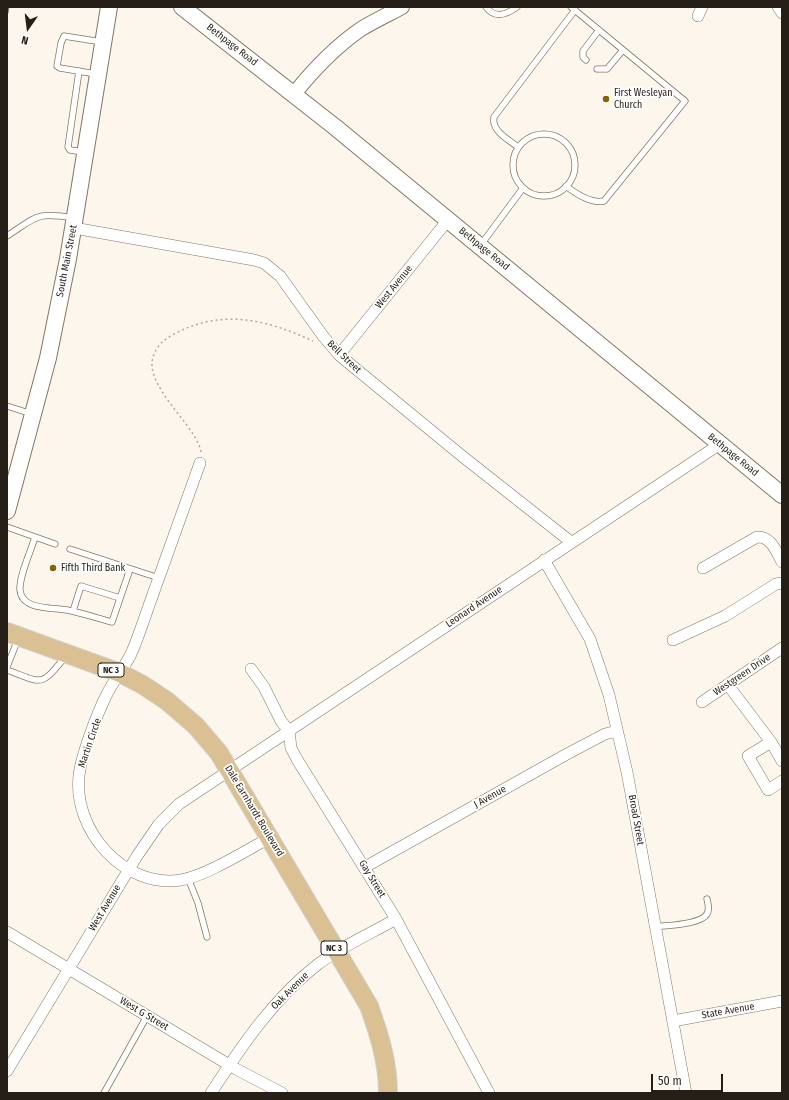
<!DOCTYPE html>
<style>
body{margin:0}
#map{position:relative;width:789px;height:1100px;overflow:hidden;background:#fdf6ed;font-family:"Fira Sans Condensed",sans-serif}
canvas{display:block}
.frame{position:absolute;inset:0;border:8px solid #251f17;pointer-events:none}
.north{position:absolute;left:8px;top:8px;width:40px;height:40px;-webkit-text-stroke:3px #fff;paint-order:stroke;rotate:194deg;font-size:11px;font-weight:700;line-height:16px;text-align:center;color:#251f17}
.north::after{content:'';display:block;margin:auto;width:14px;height:18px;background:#251f17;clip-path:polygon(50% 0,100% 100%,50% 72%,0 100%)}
.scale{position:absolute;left:651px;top:1074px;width:72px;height:18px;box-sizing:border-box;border:2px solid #251f17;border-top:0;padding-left:5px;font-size:12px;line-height:14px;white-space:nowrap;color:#251f17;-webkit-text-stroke:3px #fff;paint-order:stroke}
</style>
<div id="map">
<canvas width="789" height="1100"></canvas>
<div class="frame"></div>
<div class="north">N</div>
<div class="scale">50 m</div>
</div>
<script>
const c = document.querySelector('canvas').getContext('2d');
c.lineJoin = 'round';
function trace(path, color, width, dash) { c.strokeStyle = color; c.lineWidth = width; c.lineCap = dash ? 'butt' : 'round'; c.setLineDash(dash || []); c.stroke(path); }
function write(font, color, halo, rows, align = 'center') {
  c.font = font + ' "Fira Sans Condensed",sans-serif'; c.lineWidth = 3.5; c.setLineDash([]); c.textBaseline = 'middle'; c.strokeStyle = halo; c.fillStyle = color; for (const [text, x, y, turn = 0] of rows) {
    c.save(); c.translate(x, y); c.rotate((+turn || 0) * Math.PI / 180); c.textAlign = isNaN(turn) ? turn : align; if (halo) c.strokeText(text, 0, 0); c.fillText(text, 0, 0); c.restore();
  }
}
const service = new Path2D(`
 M486 7C495 19 506 15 517 7
 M586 60 583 57V51L599 30
 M597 69H607L623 50
 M79 71 68 147 70 150 84 152
 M96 74 60 68 57 66 61 43 64 36 102 42
 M513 165a31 31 0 1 1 62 0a31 31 0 1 1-62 0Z
 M518 147C509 140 491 131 494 117L575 10
 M566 186C575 193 591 204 604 201L685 101 571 7
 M7 236C38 216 35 212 74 218
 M480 246 523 188
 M7 406 32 414
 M7 527 55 544
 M35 537C31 551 19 576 20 590 22 611 53 607 67 610 82 613 97 618 112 622L130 569
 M70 549 159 578
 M73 611 81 586 120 598
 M7 667 18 639
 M7 670C43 683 40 688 65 657
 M188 878 198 903 207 937
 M655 927C667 925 700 925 707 914 710 909 708 904 707 899
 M104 1093 147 1016`);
const minor = new Path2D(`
 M778 7 782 13
 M698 16 702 7
 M74 228 254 260 264 263 280 276 323 336 339 355 462 456 571 542
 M339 355 448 220
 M200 463C184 508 168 553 152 597 145 616 139 636 131 654 124 668 113 681 106 696 97 714 81 756 79 776 73 830 124 889 181 880 206 876 247 850 271 837
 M544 560 590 639 609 695 627 772 686 1093
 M703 568 757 537C771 536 776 551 782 562
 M673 640 725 616 776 584 782 583
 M251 669 264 687 281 721 289 731 291 748 298 761 396 919 489 1093
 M728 685 771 742
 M702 702 782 648
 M782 761 771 742 748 756 768 790 782 781
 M365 867 567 754 605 734 617 731
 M7 932 236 1069 282 1093
 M673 1021 782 1001
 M7 1071 137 856 159 824 179 804 720 444
 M211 1093C241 1047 273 999 317 965 340 947 370 934 396 919`);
const tertiary = new Path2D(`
 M294 94C313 70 335 47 361 29 374 21 389 14 402 7`);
const secondary = new Path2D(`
 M182 7 335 127 782 495
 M7 511 48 358 68 259 109 7`);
const primary = new Path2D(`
 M7 632 120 673 143 685 167 701 196 726 219 753 369 1006C379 1034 388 1062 388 1093`);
trace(service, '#847762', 7);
trace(minor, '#847762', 12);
trace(tertiary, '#847762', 16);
trace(secondary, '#847762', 18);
trace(primary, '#d3d2d1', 20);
trace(new Path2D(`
 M201 452C197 429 161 401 153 372 149 358 157 344 169 337 218 308 263 318 313 341`), '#b0a9a0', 1.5, [2, 3]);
trace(service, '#fff', 5.5);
trace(minor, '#fff', 11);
trace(tertiary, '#fff', 14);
trace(secondary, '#fff', 16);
trace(primary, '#dac092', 18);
trace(new Path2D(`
 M7 13 8 7`), '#7c766d', 3, [6, 3]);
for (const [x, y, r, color] of [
 [606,99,4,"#8b6102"],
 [53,568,4,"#8b6102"]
]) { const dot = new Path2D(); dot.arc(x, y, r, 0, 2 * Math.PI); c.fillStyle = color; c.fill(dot); trace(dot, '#fff', 1.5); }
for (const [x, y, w] of [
 [111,670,26],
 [334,948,26]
]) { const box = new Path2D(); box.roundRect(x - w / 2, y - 7, w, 14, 3); c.fillStyle = '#fff'; c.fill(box); trace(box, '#251f17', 1); }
write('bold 9px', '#251f17', null, [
 ["NC 3",111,670],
 ["NC 3",334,948]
]);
write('10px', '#251f17', '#fff', [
 ["Bethpage Road",232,45,38],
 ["Bethpage Road",484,249,39],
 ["South Main Street",67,261,-79],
 ["West Avenue",394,287,-51],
 ["Bell Street",344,357,44],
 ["Bethpage Road",733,455,39],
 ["Leonard Avenue",474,607,-34],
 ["Westgreen Drive",742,675,-34],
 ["Martin Circle",90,743,-71],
 ["J Avenue",490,797,-29],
 ["Dale Earnhardt Boulevard",254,811,59],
 ["Broad Street",636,820,80],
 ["Gay Street",372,879,59],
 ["West Avenue",105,908,-59],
 ["Oak Avenue",290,991,-45],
 ["State Avenue",728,1011,-10],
 ["West G Street",144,1014,31]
]);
write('10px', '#251f17', '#fff', [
 ["First Wesleyan",614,93],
 ["Church",614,105],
 ["Fifth Third Bank",61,568]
], 'left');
</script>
